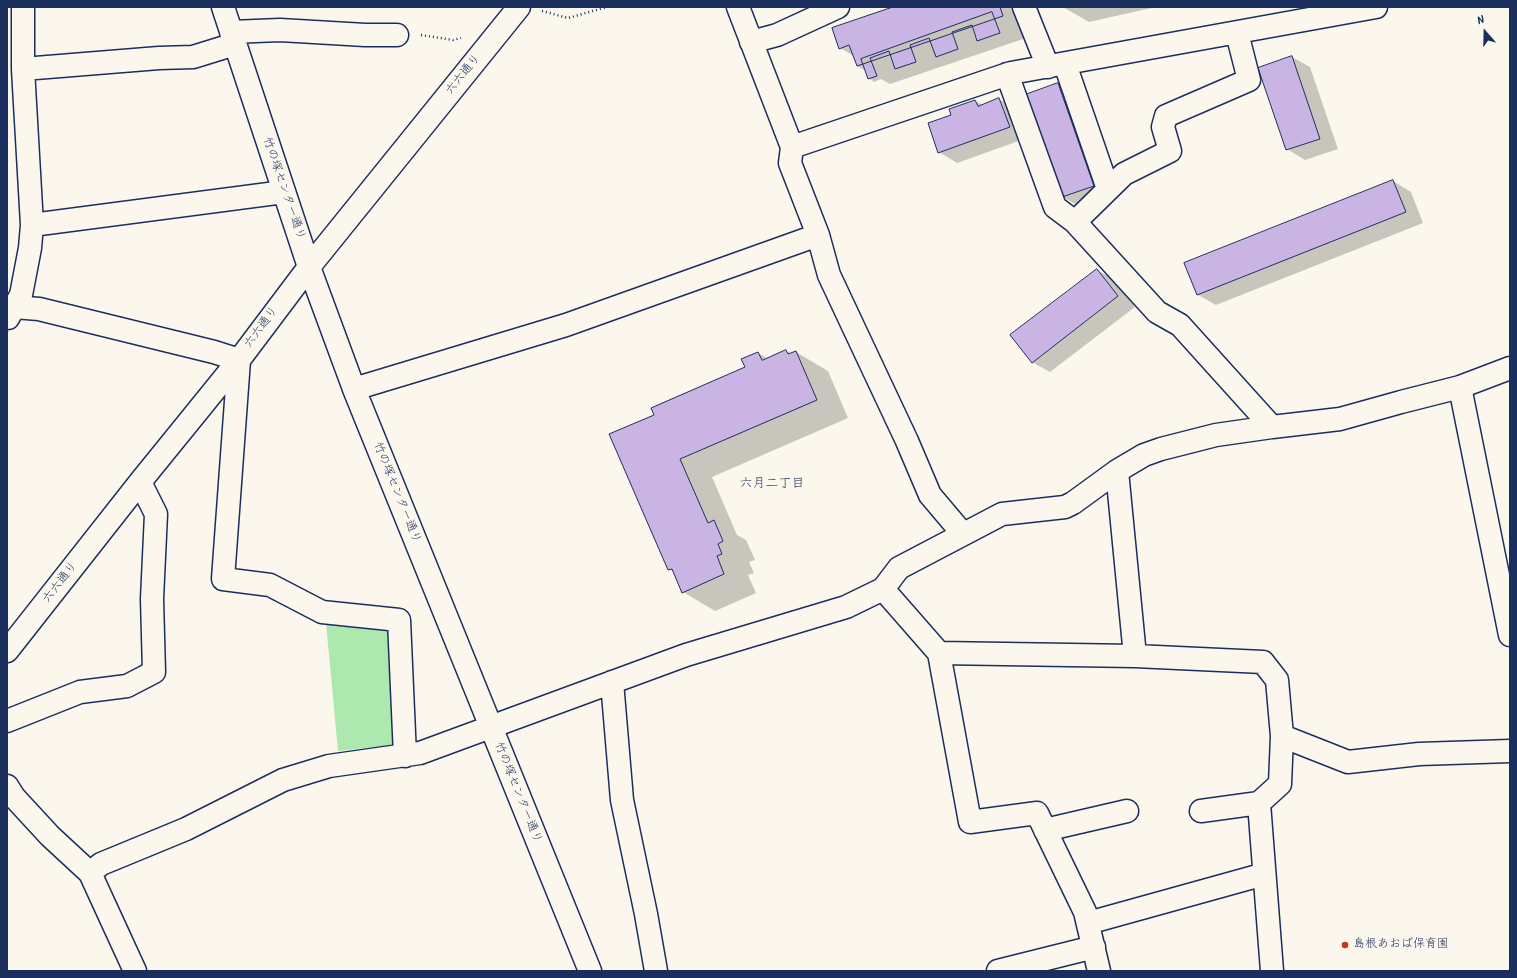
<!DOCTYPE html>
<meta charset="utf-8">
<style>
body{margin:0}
#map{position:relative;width:1517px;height:978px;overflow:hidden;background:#fbf7ec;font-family:Kalam,sans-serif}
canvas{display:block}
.frame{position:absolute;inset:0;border:8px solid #1b2f5e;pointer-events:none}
.north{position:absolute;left:1465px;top:12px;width:40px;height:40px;-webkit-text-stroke:3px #fbf7ec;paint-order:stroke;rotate:340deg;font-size:11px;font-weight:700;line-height:16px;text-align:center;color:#1b2f5e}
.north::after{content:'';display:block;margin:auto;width:14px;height:18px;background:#1b2f5e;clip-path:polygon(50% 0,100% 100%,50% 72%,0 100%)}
</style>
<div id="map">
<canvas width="1517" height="978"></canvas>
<div class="frame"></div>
<div class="north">N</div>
</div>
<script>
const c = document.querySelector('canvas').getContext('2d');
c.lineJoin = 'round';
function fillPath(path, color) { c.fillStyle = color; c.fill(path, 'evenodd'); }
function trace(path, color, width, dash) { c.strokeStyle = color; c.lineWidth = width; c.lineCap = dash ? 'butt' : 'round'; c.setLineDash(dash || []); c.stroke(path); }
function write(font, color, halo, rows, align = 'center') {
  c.font = font + ' Kalam,"Klee One",sans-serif'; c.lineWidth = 3; c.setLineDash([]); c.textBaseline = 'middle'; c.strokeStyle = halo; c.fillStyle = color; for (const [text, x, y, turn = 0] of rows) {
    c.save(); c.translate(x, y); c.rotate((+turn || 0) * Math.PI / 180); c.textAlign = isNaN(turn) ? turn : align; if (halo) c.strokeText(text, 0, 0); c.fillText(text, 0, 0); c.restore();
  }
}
fillPath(new Path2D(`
 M326 623 390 627 398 735 392 745 338 751Z`), '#ade8ae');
fillPath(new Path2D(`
 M896 7H1025L1035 35 890 84 881 79 874 82 869 78 866 71 857 66 854 56 840 48Z
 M1063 7H1156L1089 22Z
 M1292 57 1310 67 1338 149 1305 160 1287 149Z
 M1058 85 1070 92 1106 192 1075 204 1063 197Z
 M999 99 1017 110 1027 138 957 163 939 152 952 115 975 101 983 105Z
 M1393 181 1411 192 1423 223 1216 305 1198 295Z
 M1097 270 1115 280 1135 307 1050 372 1032 362Z
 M786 351 792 354 796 352 828 371 848 418 712 477 737 535 746 540 755 560 749 562 754 573 748 575 756 593 715 611 683 592 674 572 669 569 655 415 746 368 758 353 768 359Z`), '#0003');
const building = new Path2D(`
 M893 7H1000L1003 16 857 66 849 45 839 49 832 28Z
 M992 12 1000 33 977 41 972 25 952 32 958 49 936 57 929 38 910 45 916 62 895 69 889 51 870 58 877 76 868 79 861 59Z
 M1292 56 1320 139 1286 150 1258 68Z
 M1058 83 1094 186 1062 197 1025 95Z
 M999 98 1010 127 938 153 928 123 951 115 949 109 975 100 978 106Z
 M1393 180 1406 212 1197 295 1184 263Z
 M1097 269 1118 296 1032 363 1010 335Z
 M786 350 788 354 796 351 817 400 680 459 708 523 714 520 723 541 718 544 722 554 717 556 724 574 682 593 672 569 668 570 609 434 654 415 651 408 745 367 741 359 758 352 762 360Z`);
fillPath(building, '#c9b4e3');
trace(building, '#1b2f5e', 1);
const minor = new Path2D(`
 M223 7 309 267 354 389 590 971
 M738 7 792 147 790 163 818 235 829 275 907 441 930 495 963 534
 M1024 7 1048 67
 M231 32 280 30 365 35H397
 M1237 33 1249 80 1166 116 1163 127 1170 151 1124 174 1075 222 1157 312 1180 325 1272 427
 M751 42 777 35 838 7
 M1065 64 1108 189
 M23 69 159 58 193 57 235 44
 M1007 74 1055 207 1075 222
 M792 147 1011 73 1376 7
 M32 225 284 192
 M7 308 14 307 39 309 214 352 239 360 223 579 270 585 322 612 399 620 405 756
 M8 318 21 295 30 248 32 225 23 69V7
 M1460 387 1510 635
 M354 389 566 325 818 235
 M1117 471 1135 656
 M883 589 939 653 970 822 1037 813 1085 912 1099 971
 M7 651 140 482 239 360 309 267 519 7
 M939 653 1135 656 1263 662 1277 680 1282 736 1280 784 1259 803 1201 811
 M612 682 622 800 646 914 656 971
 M7 721 80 692 127 686 154 672 152 599 156 514 140 482
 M1282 736 1348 762 1419 754 1510 751
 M7 786 14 797 50 836 90 873 135 971
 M1259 803 1272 971
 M1045 830 1127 811
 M90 873 101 864 186 829 283 780 329 766 420 753 686 655 846 607 883 589 899 568 1002 514 1065 507 1073 503 1117 471 1144 455 1161 449 1216 435 1272 427 1340 419 1401 402 1460 387 1510 368
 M1088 923 1261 875 1264 873
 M998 971 1094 947`);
trace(minor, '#1b2f5e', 25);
trace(new Path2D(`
 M542 11 568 18 607 7
 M421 35 453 40 461 38`), '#1b2f5e', 2.5, [1, 3]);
trace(minor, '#fbf7ec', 22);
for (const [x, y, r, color] of [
 [1345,945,4,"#c8321e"]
]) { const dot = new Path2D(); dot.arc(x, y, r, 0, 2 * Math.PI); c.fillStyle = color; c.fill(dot); trace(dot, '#fbf7ec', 1.5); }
write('12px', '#1b2f5e', '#fbf7ec', [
 ["六六通り",464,75,-51],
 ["竹の塚センター通り",283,189,71],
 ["六六通り",262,328,-53],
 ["竹の塚センター通り",396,493,68],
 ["六六通り",61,583,-52],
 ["竹の塚センター通り",517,793,68]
]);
write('12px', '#1b2f5e', '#fbf7ec', [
 ["島根あおば保育園",1353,945]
], 'left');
write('13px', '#1b2f5e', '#fbf7ec', [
 ["六月二丁目",772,485]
]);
</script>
